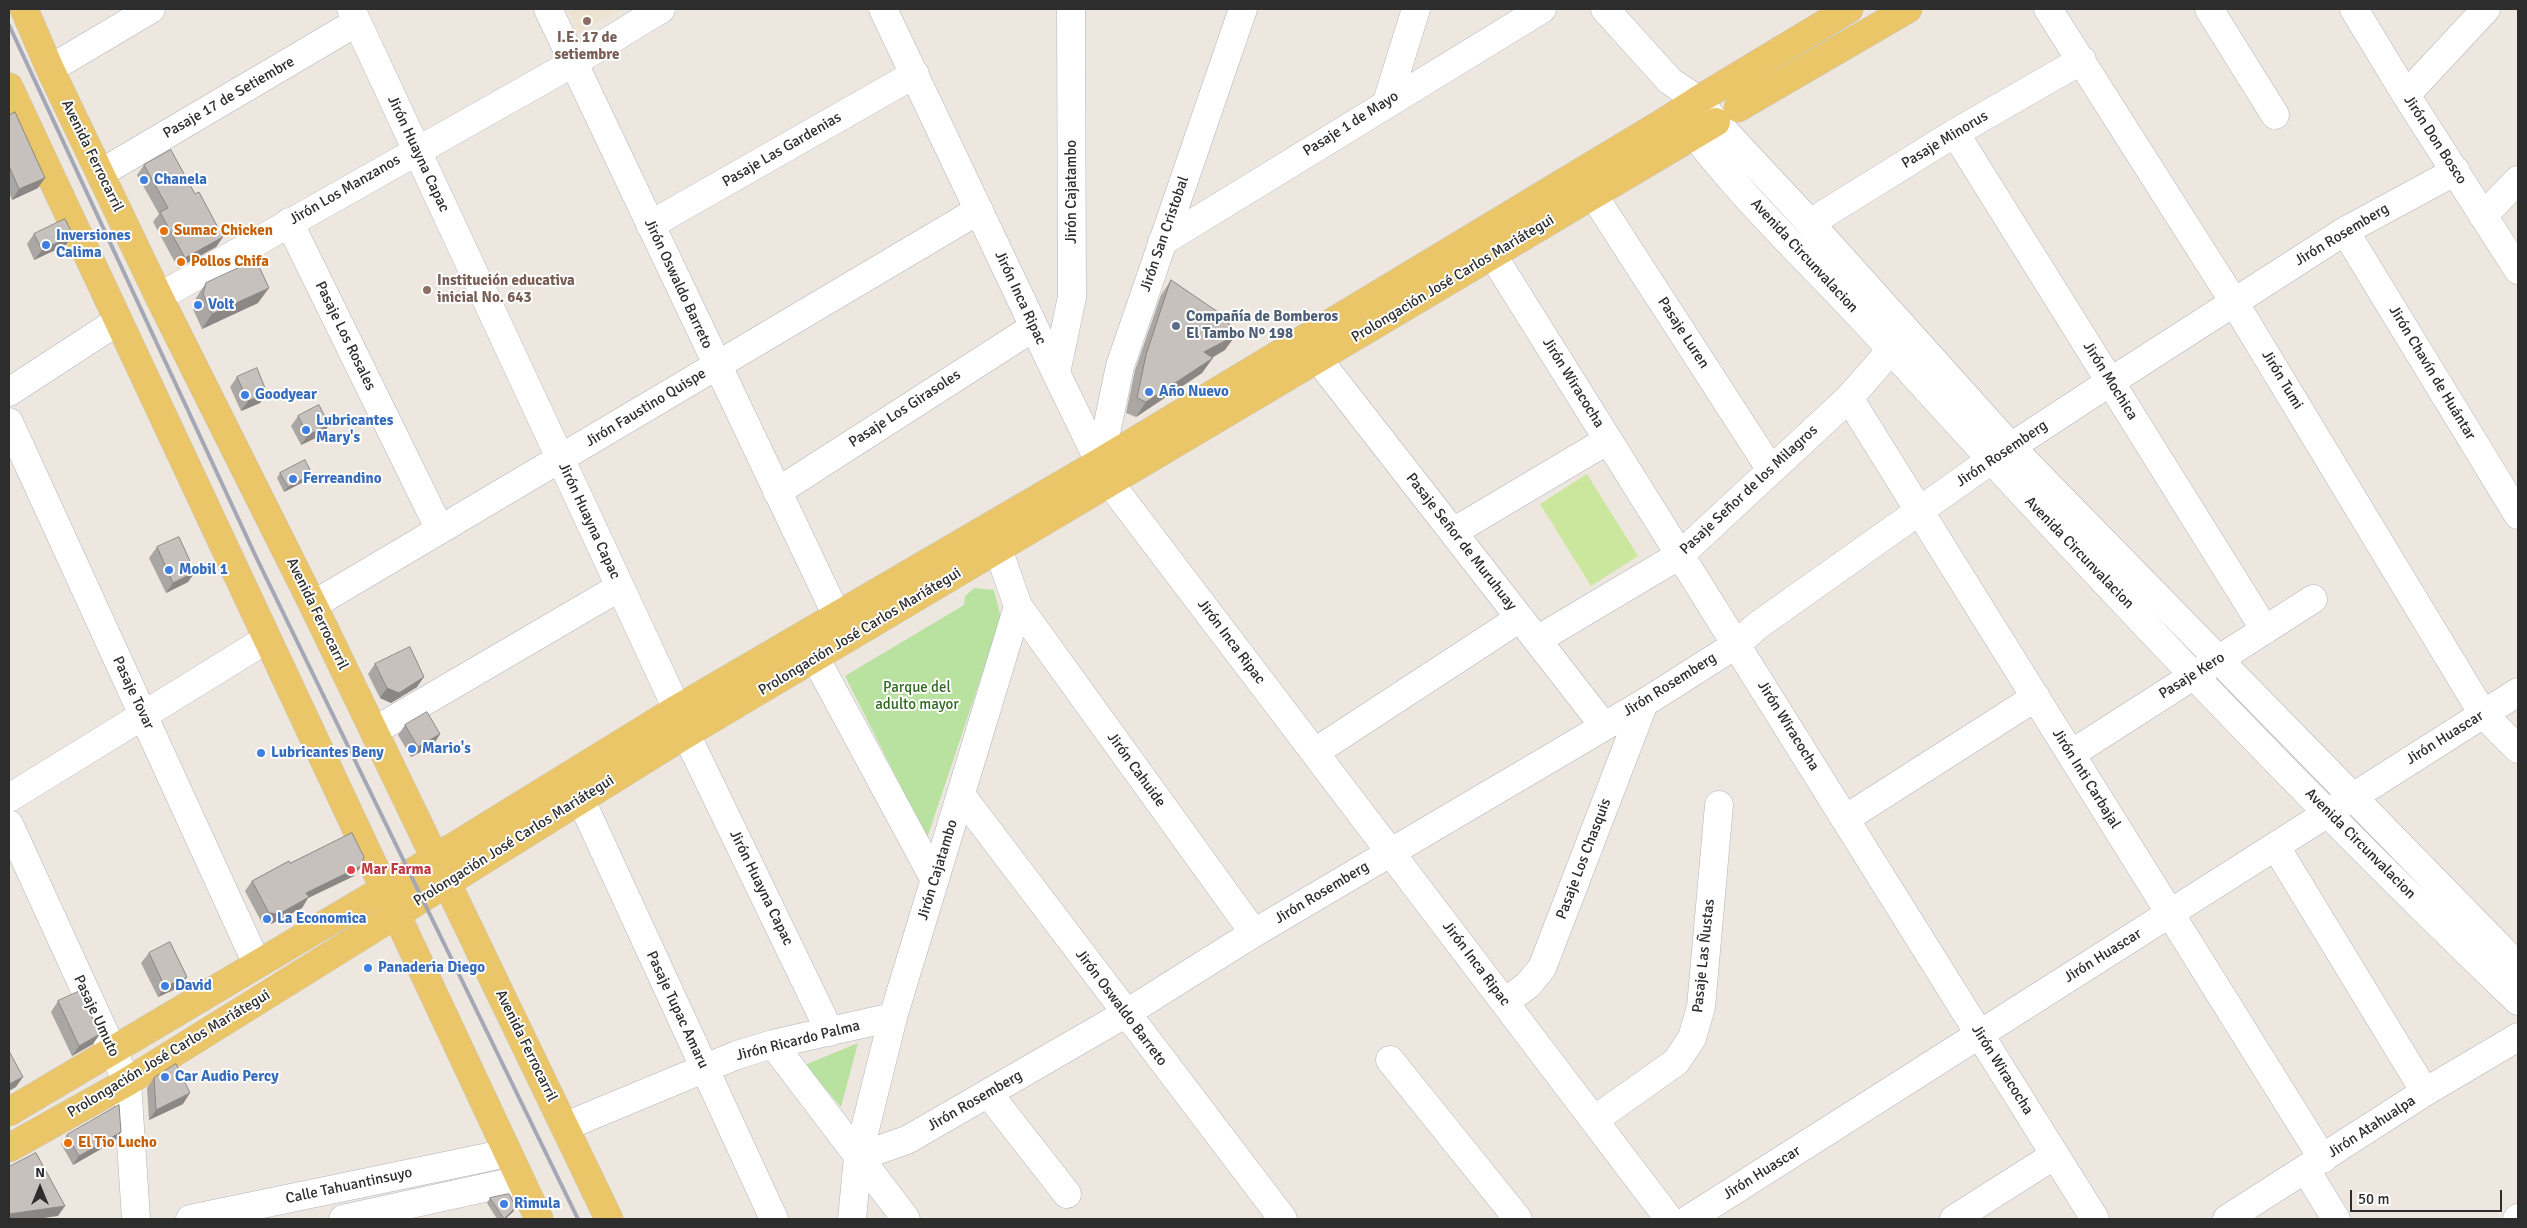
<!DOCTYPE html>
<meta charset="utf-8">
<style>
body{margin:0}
#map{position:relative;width:2527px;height:1228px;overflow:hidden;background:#eee7e0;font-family:Signika,sans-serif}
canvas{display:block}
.frame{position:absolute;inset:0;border:10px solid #2d2d2d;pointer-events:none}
.north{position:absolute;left:15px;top:1163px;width:50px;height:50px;-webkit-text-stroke:4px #fff;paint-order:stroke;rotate:0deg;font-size:14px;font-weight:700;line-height:20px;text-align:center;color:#2d2d2d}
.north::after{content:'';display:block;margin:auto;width:18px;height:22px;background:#2d2d2d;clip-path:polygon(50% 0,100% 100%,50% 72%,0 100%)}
.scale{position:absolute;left:2350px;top:1190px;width:152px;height:22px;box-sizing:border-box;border:2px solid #2d2d2d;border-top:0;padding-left:6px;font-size:15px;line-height:18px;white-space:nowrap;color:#2d2d2d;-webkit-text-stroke:4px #fff;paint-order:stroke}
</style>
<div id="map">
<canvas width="2527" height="1228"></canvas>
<div class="frame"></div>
<div class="north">N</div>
<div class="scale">50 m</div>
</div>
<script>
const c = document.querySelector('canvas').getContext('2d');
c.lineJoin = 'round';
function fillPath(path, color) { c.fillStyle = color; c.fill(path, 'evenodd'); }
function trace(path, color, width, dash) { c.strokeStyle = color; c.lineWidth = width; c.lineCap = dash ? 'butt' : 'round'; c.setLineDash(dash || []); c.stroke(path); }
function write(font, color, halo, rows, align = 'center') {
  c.font = font + ' Signika,sans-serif'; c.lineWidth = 4; c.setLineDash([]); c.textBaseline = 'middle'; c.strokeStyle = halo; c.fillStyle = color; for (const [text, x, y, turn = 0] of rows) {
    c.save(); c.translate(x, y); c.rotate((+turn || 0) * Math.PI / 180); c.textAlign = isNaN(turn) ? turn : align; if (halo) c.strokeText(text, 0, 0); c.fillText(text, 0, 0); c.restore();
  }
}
fillPath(new Path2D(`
 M567 9H622L579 33Z`), '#eee3d1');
fillPath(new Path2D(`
 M974 588 994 590 1001 618 927 838 845 676 964 605 965 596Z
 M858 1043 841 1107 805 1065Z`), '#b9e1a0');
fillPath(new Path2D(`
 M1587 474 1638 556 1591 586 1540 504Z`), '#cbe79d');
const minor = new Path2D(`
 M351 9 677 709 686 734 830 1032
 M548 9 847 637
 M883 9 1056 373 1109 482 1669 1219
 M1605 9 1670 81 1698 100 1716 122 1810 223 2011 447 2518 966
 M2048 9 2234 302 2483 714 2518 749
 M2209 9 2275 115
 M2354 9 2406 95 2518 270
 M50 69 151 9
 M2406 95 2486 9
 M1387 102 1416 9
 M1681 117C1743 202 1824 274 1894 353 2095 575 2302 794 2518 1001
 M1955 133 2265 630
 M101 173 357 22
 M1594 196 1771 470
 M2483 216 2518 180
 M289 222 440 530
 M1810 223 1955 133 2082 60
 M650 225 915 74
 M2345 231 2518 515
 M1480 235 2095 1219
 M1162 242 1542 9
 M159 297 573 63 661 9
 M1318 359 1604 726
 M1056 373 1072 297 1071 9
 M9 392 118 321
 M1849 398 2323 1159
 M9 422 257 964
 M1100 462 1120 366 1243 9
 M777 492 1034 327
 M1453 532 1608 440
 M313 605 979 210
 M1018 606 1254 933
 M804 637 935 880
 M1537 640 1680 555 1849 398 1892 349
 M374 731 620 587
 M1315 752 1520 618
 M2071 754 2313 599
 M961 795 1283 1219
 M9 798 267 639
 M581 800 774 1219
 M1845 819 2036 697
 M9 824 127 1082 136 1219
 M2276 847 2425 1092
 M1505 1002 1528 985 1542 968 1644 703
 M773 1044 906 1219
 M1390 1060 1518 1219
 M988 1093 1067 1194
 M1594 1120 1676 1062 1692 1038 1701 1007 1719 805
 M566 1126 737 1055 773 1044 893 1017
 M858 1157 907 1140 1125 1014 1254 933 1644 703 1737 644 1757 626 1991 460 2110 382 2345 231 2456 171
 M2306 1170 2336 1219
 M190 1219 508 1153
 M343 1219 520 1180
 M852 1219 858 1157 893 1017 1018 606 998 549 987 528
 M1689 1219 2518 692
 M1954 1219 2055 1155
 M2227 1219 2425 1092 2518 1037
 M2517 1219 2518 1218`);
const major = new Path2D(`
 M24 9 50 69 159 297 313 605 609 1219
 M9 87 539 1219
 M1738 108 1908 9
 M9 1112 411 873 677 709 1100 462 1664 122 1698 100 1849 9
 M9 1148 127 1082 686 734 1716 122`);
trace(minor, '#b1b3bc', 29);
trace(major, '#c8c8c8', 29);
trace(minor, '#fff', 28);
trace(major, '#eac669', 28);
trace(new Path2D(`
 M9 25 257 559 578 1219`), '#a3a7b6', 4);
fillPath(new Path2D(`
 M9 116 38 188 12 200 9 192Z
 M144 165 195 194 223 237 216 247 178 268 153 222 159 214 137 175Z
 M34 234 66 245 34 260 27 244Z
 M1171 280 1225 350 1212 358 1202 373 1136 417 1126 413 1135 370 1161 295Z
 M206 283 258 303 202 329 193 309 196 298Z
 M237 377 260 403 241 411 230 387Z
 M298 416 329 425 322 435 301 445 291 426Z
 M280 473 312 474 309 479 284 492 277 478Z
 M157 547 195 572 188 582 166 593 149 558Z
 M375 664 417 687 391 703 380 698 368 674Z
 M405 725 440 734 433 745 411 757 398 735Z
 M290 863 354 876 308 898 302 908 271 924 262 923 245 891 252 881Z
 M149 953 187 977 180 987 158 997 141 963Z
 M58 1001 93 1044 72 1056 51 1012Z
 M154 1078 183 1104 149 1120 147 1088Z
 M121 1132 115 1141 73 1165 61 1144 67 1135Z
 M490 1198 513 1212 505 1219H497L487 1203Z`), '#aaa6a3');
fillPath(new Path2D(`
 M45 178 38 188 12 200 19 189Z
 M73 235 66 245 34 260 42 250Z
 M223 237 216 247 178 268 185 258Z
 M269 288 258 303 202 329 212 314Z
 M1236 335 1225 350 1193 368 1204 352Z
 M1213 358 1202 373 1136 417 1146 402Z
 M267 393 260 403 241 411 248 401Z
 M329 425 322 435 301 445 308 435Z
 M312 474 309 479 284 492 288 487Z
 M195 572 188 582 166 593 173 583Z
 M424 677 417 687 391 703 380 698 387 688Z
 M440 734 433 745 411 757 418 747Z
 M361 866 354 876 308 898 302 908 271 924 262 923 269 913 306 893Z
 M187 977 180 987 158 997 165 987Z
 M100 1034 93 1044 72 1056 79 1046Z
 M23 1077 16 1087 9 1091V1084Z
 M190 1093 183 1104 149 1120 156 1110Z
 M121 1132 115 1141 73 1165 79 1156Z
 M65 1206 58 1216 37 1219H9V1214Z
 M516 1207 513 1212 505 1219H504Z`), '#8b8784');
const building = new Path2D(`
 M15 112 45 178 19 189 9 166V116Z
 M171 150 195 194 199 192 223 237 185 258 160 212 168 208 144 165Z
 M65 219 73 235 42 250 34 234Z
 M256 260 269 288 212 314 203 294 206 283Z
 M1171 280 1224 316 1236 335 1204 352 1213 358 1146 402 1137 398 1146 355Z
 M257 368 267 393 248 401 237 377Z
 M319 405 329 425 308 435 298 416Z
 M305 460 312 474 288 487 280 473Z
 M179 537 195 572 173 583 157 547Z
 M410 647 424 677 399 693 387 688 375 664Z
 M427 712 440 734 418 747 405 725Z
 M352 833 364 857 361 866 306 893 309 897 279 914 269 913 252 881 289 861 290 863Z
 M170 942 187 977 165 987 149 953Z
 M80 991 100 1034 79 1046 58 1001Z
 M9 1051 23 1077 9 1084Z
 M176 1064 190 1093 156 1110 154 1078Z
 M119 1105 121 1132 79 1156 67 1135Z
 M36 1153 65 1206 9 1214V1167Z
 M509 1194 516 1207 504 1219 490 1198Z`);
fillPath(building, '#c6c1bd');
trace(building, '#8b8784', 1);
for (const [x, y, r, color] of [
 [587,21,5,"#8d6e63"],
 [144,180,5,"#3f7fe0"],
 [164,231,5,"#e8710a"],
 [46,245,5,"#3f7fe0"],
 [181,262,5,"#e8710a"],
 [427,290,5,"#8d6e63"],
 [198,305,5,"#3f7fe0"],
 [1176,326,5,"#5c6f8a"],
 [1149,392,5,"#3f7fe0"],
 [245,395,5,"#3f7fe0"],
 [306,430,5,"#3f7fe0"],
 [293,479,5,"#3f7fe0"],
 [169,570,5,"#3f7fe0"],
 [412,749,5,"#3f7fe0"],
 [261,753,5,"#3f7fe0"],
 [351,870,5,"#e0444e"],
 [267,919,5,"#3f7fe0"],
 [368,968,5,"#3f7fe0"],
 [165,986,5,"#3f7fe0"],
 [165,1077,5,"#3f7fe0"],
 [68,1143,5,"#e8710a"],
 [504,1204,5,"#3f7fe0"]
]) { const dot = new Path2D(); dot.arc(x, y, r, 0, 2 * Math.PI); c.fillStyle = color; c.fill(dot); trace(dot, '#fff', 2); }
write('bold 15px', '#785e54', '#fff', [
 ["I.E. 17 de",587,38],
 ["setiembre",587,55],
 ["Institución educativa",437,281,"left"],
 ["inicial No. 643",437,298,"left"]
]);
write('15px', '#2d2d2d', '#fff', [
 ["Pasaje 17 de Setiembre",229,98,-30],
 ["Pasaje 1 de Mayo",1351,124,-32],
 ["Pasaje Minorus",1945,140,-31],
 ["Jirón Don Bosco",2435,140,57],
 ["Pasaje Las Gardenias",782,150,-30],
 ["Jirón Huayna Capac",418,154,65],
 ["Avenida Ferrocarril",92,156,64],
 ["Jirón Los Manzanos",345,190,-30],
 ["Jirón Cajatambo",1072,192,-90],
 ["Jirón San Cristobal",1165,234,-71],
 ["Jirón Rosemberg",2342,235,-31],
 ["Avenida Circunvalacion",1804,256,47],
 ["Prolongación José Carlos Mariátegui",1453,279,-31],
 ["Jirón Oswaldo Barreto",678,284,65],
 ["Jirón Inca Ripac",1020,298,65],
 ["Pasaje Luren",1683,333,57],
 ["Pasaje Los Rosales",345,336,64],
 ["Jirón Chavín de Huántar",2432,373,59],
 ["Jirón Tumi",2282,380,59],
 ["Jirón Mochica",2110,381,58],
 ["Jirón Wiracocha",1573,383,58],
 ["Jirón Faustino Quispe",646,408,-31],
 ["Pasaje Los Girasoles",905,409,-33],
 ["Jirón Rosemberg",2002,454,-34],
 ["Pasaje Señor de los Milagros",1749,490,-43],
 ["Jirón Huayna Capac",589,521,65],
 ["Pasaje Señor de Muruhuay",1461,542,52],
 ["Avenida Circunvalacion",2079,553,46],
 ["Avenida Ferrocarril",317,614,64],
 ["Prolongación José Carlos Mariátegui",860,632,-31],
 ["Jirón Inca Ripac",1231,642,53],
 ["Pasaje Kero",2192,676,-32],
 ["Jirón Rosemberg",1670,685,-32],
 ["Pasaje Tovar",133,693,65],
 ["Jirón Wiracocha",1788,726,58],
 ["Jirón Huascar",2445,738,-32],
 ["Jirón Cahuide",1136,770,54],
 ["Jirón Inti Carbajal",2086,779,58],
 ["Prolongación José Carlos Mariátegui",514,841,-32],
 ["Avenida Circunvalacion",2360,844,45],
 ["Pasaje Los Chasquis",1584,859,-69],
 ["Jirón Cajatambo",938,870,-73],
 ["Jirón Huayna Capac",761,888,64],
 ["Jirón Rosemberg",1322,893,-31],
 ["Pasaje Las Ñustas",1704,956,-84],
 ["Jirón Huascar",2103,956,-32],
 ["Jirón Inca Ripac",1476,964,53],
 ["Jirón Oswaldo Barreto",1121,1008,53],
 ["Pasaje Tupac Amaru",677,1010,65],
 ["Pasaje Umuto",96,1016,65],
 ["Jirón Ricardo Palma",798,1041,-14],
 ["Avenida Ferrocarril",526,1046,64],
 ["Prolongación José Carlos Mariátegui",169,1054,-31],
 ["Jirón Wiracocha",2002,1070,58],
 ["Jirón Rosemberg",975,1101,-30],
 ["Jirón Atahualpa",2372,1127,-33],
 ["Jirón Huascar",1762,1173,-32],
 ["Calle Tahuantinsuyo",349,1186,-12]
]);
write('bold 15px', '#366cbe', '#fff', [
 ["Chanela",154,180],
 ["Inversiones",56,236],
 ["Calima",56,253],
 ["Volt",208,305],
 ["Año Nuevo",1159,392],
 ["Goodyear",255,395],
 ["Lubricantes",316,421],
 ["Mary's",316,438],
 ["Ferreandino",303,479],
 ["Mobil 1",179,570],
 ["Mario's",422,749],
 ["Lubricantes Beny",271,753],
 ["La Economica",277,919],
 ["Panaderia Diego",378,968],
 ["David",175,986],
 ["Car Audio Percy",175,1077],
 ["Rimula",514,1204]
], 'left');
write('bold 15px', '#c56008', '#fff', [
 ["Sumac Chicken",174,231],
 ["Pollos Chifa",191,262],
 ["El Tio Lucho",78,1143]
], 'left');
write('bold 15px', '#4e5e75', '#fff', [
 ["Compañía de Bomberos",1186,317],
 ["El Tambo Nº 198",1186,334]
], 'left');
write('15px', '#31681f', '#fff', [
 ["Parque del",917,688],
 ["adulto mayor",917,705]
]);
write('bold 15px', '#be3a42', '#fff', [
 ["Mar Farma",361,870]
], 'left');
</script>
